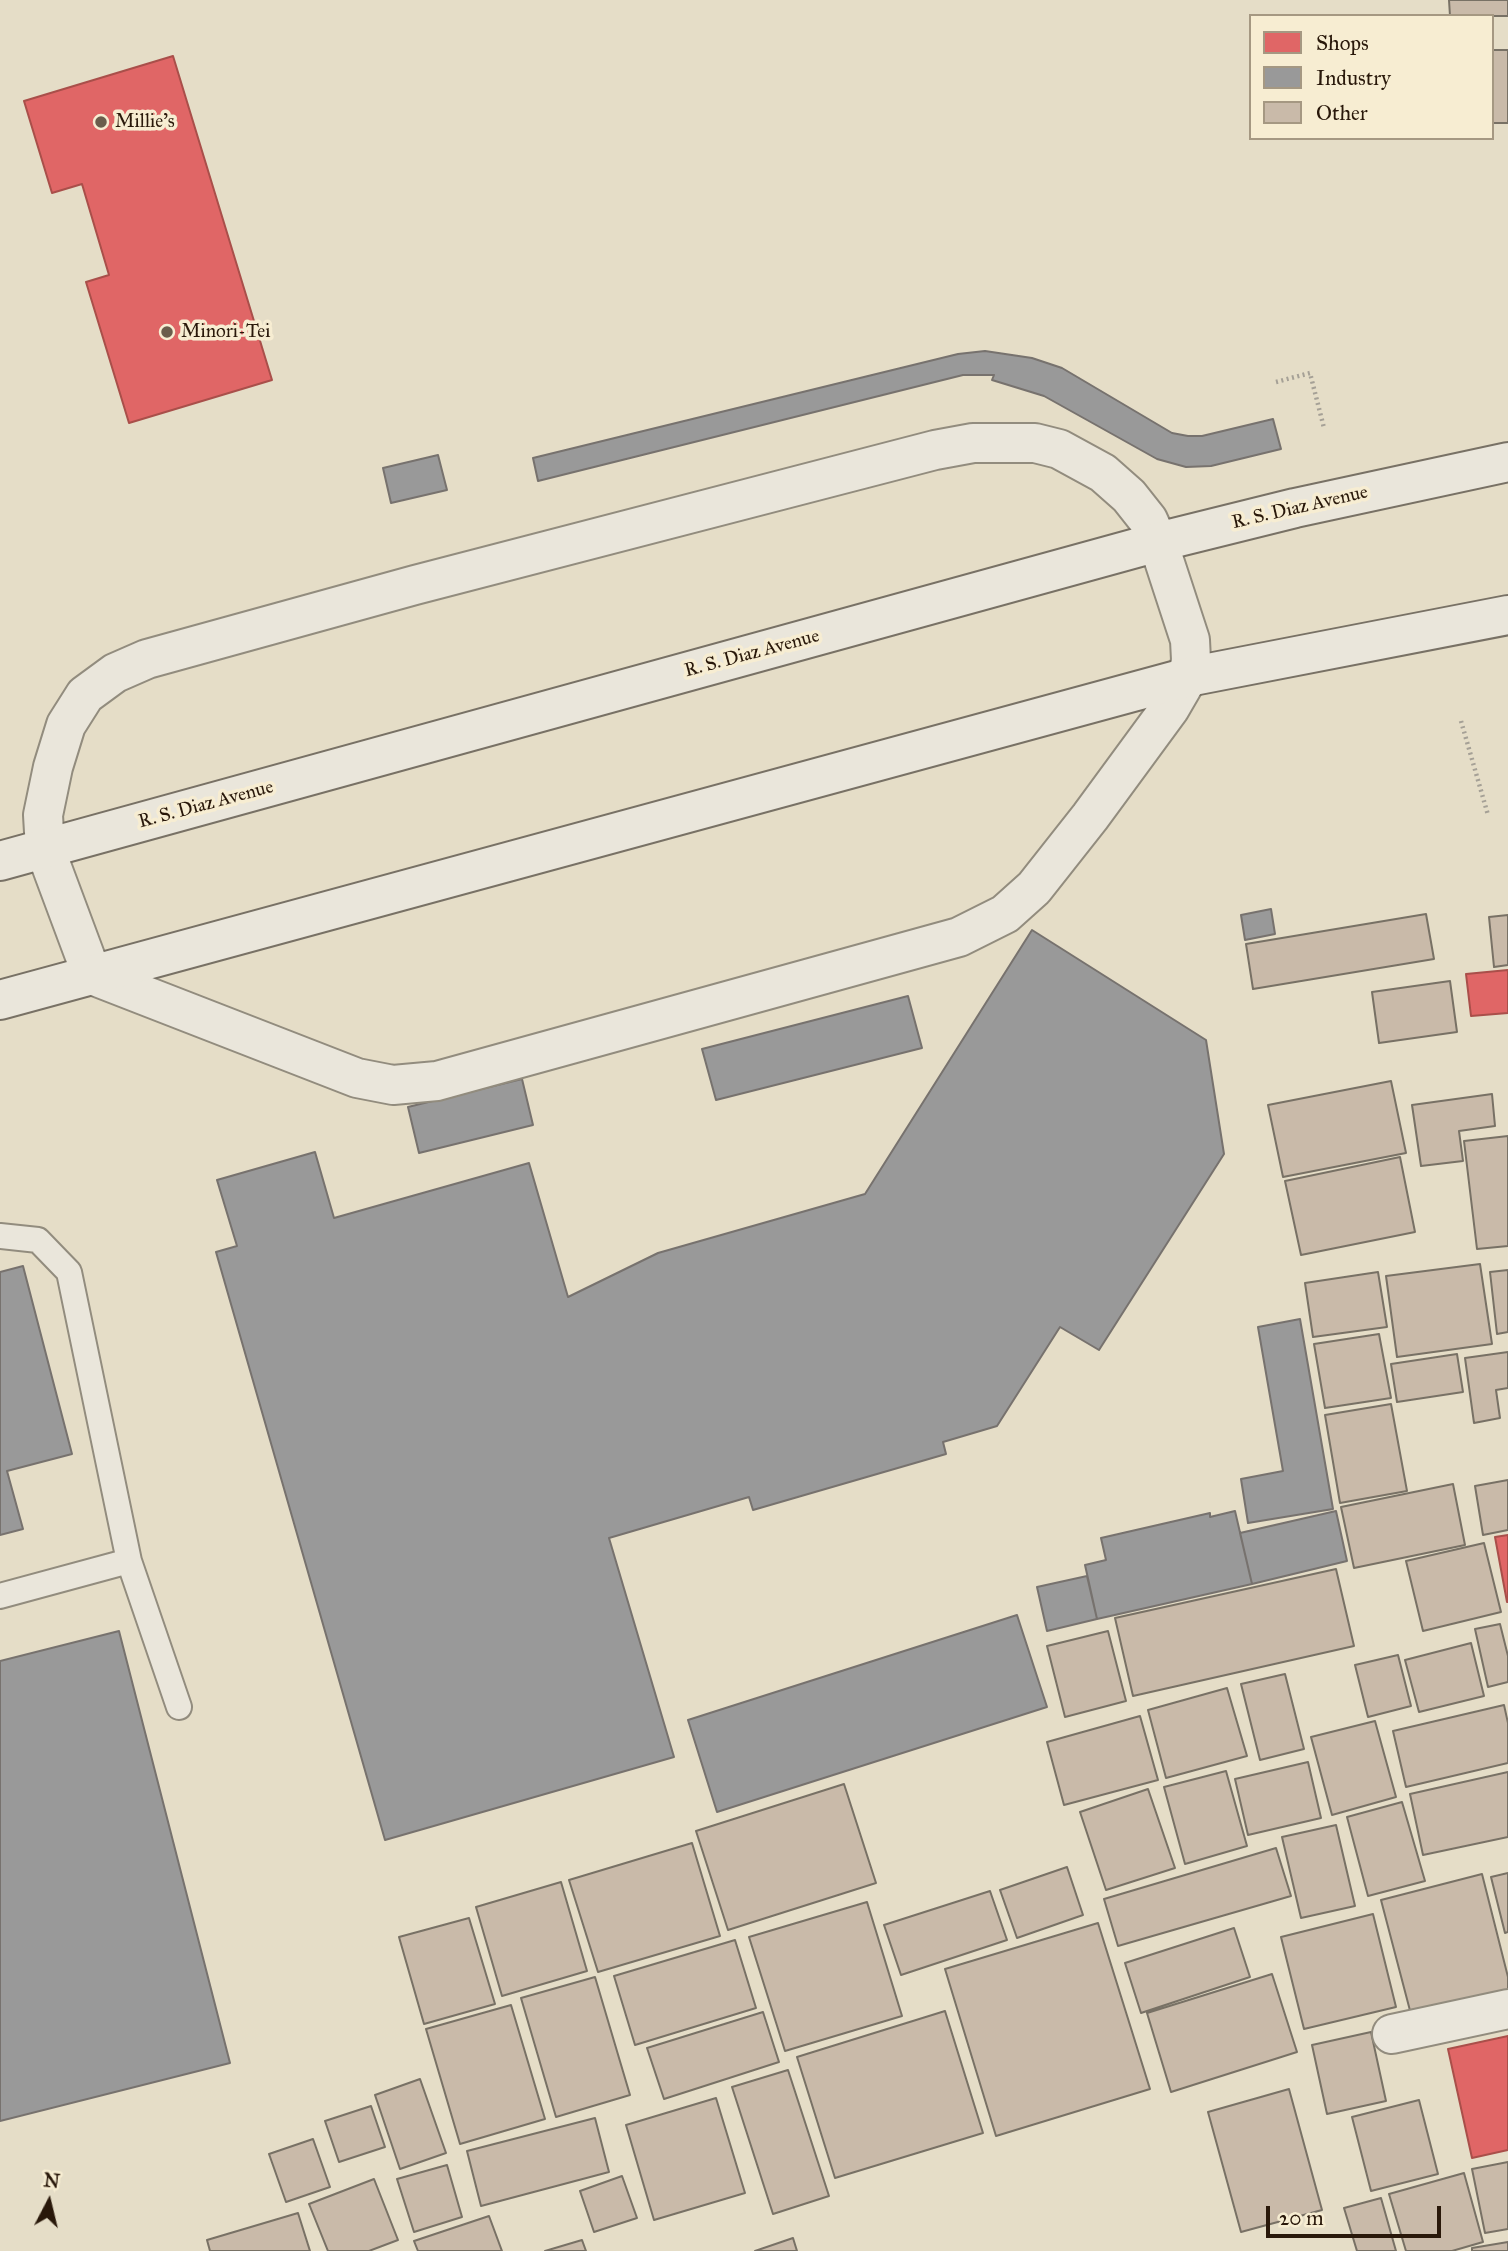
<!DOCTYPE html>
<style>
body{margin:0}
#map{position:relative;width:1508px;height:2251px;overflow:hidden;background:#e5ddc7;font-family:"IM FELL Great Primer",serif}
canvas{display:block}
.legend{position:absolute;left:1249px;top:14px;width:245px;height:126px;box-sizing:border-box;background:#f7edd2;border:2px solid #a59882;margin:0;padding:9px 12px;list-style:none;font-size:21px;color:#29180a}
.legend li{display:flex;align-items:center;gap:14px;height:35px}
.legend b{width:35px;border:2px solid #a59882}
.north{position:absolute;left:14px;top:2167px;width:70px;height:70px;-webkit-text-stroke:5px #f7edd2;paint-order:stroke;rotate:7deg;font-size:19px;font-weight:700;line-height:28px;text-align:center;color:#29180a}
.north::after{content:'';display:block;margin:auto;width:24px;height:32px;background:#29180a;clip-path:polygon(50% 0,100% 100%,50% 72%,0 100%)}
.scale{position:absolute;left:1266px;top:2206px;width:175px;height:32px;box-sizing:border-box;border:4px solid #29180a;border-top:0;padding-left:9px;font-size:21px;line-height:24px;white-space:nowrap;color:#29180a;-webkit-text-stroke:5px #f7edd2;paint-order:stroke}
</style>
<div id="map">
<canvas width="1508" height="2251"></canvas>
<ul class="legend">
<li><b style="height:19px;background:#e06666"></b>Shops</li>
<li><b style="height:19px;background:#999"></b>Industry</li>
<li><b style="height:19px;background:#c9baa9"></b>Other</li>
</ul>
<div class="north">N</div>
<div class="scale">20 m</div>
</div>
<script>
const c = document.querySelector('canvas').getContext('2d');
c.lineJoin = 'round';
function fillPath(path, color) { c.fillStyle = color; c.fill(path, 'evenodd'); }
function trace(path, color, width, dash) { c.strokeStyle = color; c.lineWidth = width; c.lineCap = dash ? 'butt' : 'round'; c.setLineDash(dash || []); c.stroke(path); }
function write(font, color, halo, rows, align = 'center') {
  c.font = font + ' "IM FELL Great Primer",serif'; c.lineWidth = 7; c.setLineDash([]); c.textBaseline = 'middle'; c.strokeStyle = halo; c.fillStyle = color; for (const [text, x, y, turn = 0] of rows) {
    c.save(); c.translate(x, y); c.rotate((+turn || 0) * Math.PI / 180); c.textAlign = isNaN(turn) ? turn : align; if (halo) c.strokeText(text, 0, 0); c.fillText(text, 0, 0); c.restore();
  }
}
const shops = new Path2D(`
 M173 56 272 380 129 423 86 282 109 275 82 184 52 193 24 101Z
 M1508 970V1013L1471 1016 1466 974Z
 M1508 1535V1602H1507L1495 1537Z
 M1508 2036V2150L1472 2158 1448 2049Z`);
fillPath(shops, '#e06666');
trace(shops, '#a94f4a', 2);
const industry = new Path2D(`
 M985 351 1032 358 1062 368 1172 433 1188 436H1202L1273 419 1281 449 1211 466 1186 467 1157 459 1044 396 992 380 994 375H963L538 481 533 458 958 354Z
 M438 455 447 490 391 503 383 468Z
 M1271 909 1275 934 1245 940 1241 915Z
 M1032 930 1206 1040 1224 1154 1099 1350 1060 1327 997 1426 943 1442 946 1454 753 1510 749 1497 609 1538 674 1757 385 1840 216 1252 237 1246 217 1180 315 1152 334 1218 529 1163 568 1297 658 1253 865 1194Z
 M908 996 922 1048 716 1100 702 1049Z
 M522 1079 533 1125 419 1153 408 1107Z
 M23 1266 72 1454 7 1471 23 1529 0 1535V1272Z
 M1300 1319 1333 1509 1248 1523 1241 1479 1283 1471 1258 1327Z
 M1235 1511 1252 1584 1097 1619 1085 1565 1106 1560 1101 1538 1210 1513V1517Z
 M1336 1511 1347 1561 1252 1584 1240 1533Z
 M1087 1576 1097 1619 1047 1631 1037 1587Z
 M1017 1615 1047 1707 717 1812 688 1720Z
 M119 1631 230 2063 0 2121V1661Z`);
fillPath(industry, '#999');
trace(industry, '#77726e', 2);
const building = new Path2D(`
 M1449 0H1508V16H1450Z
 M1492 50H1508V123H1492Z
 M1426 914 1434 959 1253 989 1246 944Z
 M1508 915V965L1494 967 1489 917Z
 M1450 981 1457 1032 1379 1043 1372 992Z
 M1391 1081 1406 1153 1283 1177 1268 1105Z
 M1492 1094 1495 1126 1459 1131 1463 1161 1421 1166 1412 1105Z
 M1508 1136V1246L1477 1249 1464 1141Z
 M1400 1157 1415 1232 1301 1255 1285 1181Z
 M1480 1264 1492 1344 1397 1357 1386 1276Z
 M1508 1270V1332L1497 1334 1490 1272Z
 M1378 1272 1387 1327 1313 1337 1305 1283Z
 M1379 1334 1391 1398 1325 1408 1314 1344Z
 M1508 1352V1388L1496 1390 1500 1418 1474 1423 1465 1358Z
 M1457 1354 1463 1392 1397 1402 1391 1364Z
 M1391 1404 1407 1491 1340 1503 1325 1415Z
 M1508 1480V1530L1483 1535 1475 1486Z
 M1453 1484 1465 1545 1354 1568 1341 1507Z
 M1484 1543 1501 1612 1423 1631 1406 1561Z
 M1336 1569 1354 1646 1133 1696 1115 1618Z
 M1500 1624 1508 1656V1682L1488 1687 1475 1629Z
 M1108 1631 1126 1701 1065 1717 1047 1646Z
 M1471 1643 1484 1696 1419 1712 1405 1660Z
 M1398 1655 1411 1706 1368 1717 1355 1665Z
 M1285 1674 1304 1749 1260 1760 1241 1684Z
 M1227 1688 1247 1756 1166 1778 1148 1710Z
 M1504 1705 1508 1723V1763L1406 1787 1393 1731Z
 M1140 1716 1158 1780 1064 1805 1047 1742Z
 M1375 1721 1396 1797 1332 1815 1311 1737Z
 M1308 1762 1321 1818 1248 1835 1235 1779Z
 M1226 1771 1247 1846 1185 1864 1164 1787Z
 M1508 1772V1837L1423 1855 1410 1794Z
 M844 1784 876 1883 728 1930 696 1831Z
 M1148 1789 1175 1868 1106 1890 1080 1812Z
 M1402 1802 1425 1881 1368 1896 1347 1817Z
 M1336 1825 1355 1906 1301 1918 1282 1837Z
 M692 1843 720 1936 598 1972 569 1880Z
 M1276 1848 1291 1896 1118 1946 1104 1899Z
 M1067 1867 1083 1915 1017 1938 1000 1890Z
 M1508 1873V1932L1505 1933 1491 1877Z
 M1482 1874 1508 1977V1998L1413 2022 1381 1900Z
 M561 1882 587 1971 502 1996 476 1907Z
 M990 1891 1007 1940 901 1975 884 1925Z
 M867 1902 902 2016 785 2051 749 1937Z
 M1373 1914 1396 2007 1304 2029 1281 1937Z
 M469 1918 495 2004 424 2024 399 1937Z
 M1098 1923 1150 2089 996 2136 945 1969Z
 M1234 1928 1250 1977 1141 2013 1125 1963Z
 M735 1940 756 2008 635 2045 614 1976Z
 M1272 1974 1297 2052 1171 2092 1147 2013Z
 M595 1977 630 2095 556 2117 521 1998Z
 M511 2005 545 2119 460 2144 426 2029Z
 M945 2011 983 2133 835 2178 797 2057Z
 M763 2012 779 2062 664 2099 647 2048Z
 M1371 2032 1386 2101 1327 2114 1312 2045Z
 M788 2070 829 2196 773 2214 732 2087Z
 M420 2079 446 2153 400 2169 375 2095Z
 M1289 2089 1322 2210 1241 2232 1208 2112Z
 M716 2098 745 2193 654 2220 626 2125Z
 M1419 2100 1438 2174 1371 2191 1352 2117Z
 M371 2106 385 2147 339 2162 325 2121Z
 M595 2118 609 2172 481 2206 467 2151Z
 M313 2139 330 2187 286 2202 269 2154Z
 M1508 2162V2229L1485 2233 1472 2169Z
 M447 2165 462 2217 414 2232 397 2179Z
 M1464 2173 1483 2242 1452 2251H1406L1389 2194Z
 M622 2176 637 2218 594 2232 580 2191Z
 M374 2179 398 2240 369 2251H328L309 2204Z
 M1381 2198 1396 2251H1357L1344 2208Z
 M298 2213 310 2251H210L207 2240Z
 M489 2216 502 2251H418L414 2241Z
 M793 2238 797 2251H755Z
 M582 2240 586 2251H545Z
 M1508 2242V2251H1472V2248Z`);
fillPath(building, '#c9baa9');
trace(building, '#787165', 2);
const lane = new Path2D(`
 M0 1236 38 1240 69 1272 129 1561 179 1707
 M0 1596 129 1561`);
const street = new Path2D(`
 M973 443H1035L1059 449 1103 473 1129 496 1148 520 1158 542 1190 640 1191 660 1188 677 1170 708 1090 817 1034 888 1005 914 959 937 437 1081 393 1085 357 1078 92 975 45 849 43 815 53 767 66 725 85 695 115 673 147 659 415 585 935 450Z
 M1392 2034 1508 2009`);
const secondary = new Path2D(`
 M0 861 1158 542 1295 508 1508 462
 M0 1000 1188 677 1508 615`);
trace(lane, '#928c7e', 28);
trace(street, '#928c7e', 42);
trace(secondary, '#787165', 42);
trace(new Path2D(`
 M1276 382 1310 373 1324 428
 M1461 721 1488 815`), '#a5a096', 4.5, [2, 3.5]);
trace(lane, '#eae6db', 24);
trace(street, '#eae6db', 38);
trace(secondary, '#eae6db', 38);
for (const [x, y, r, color] of [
 [101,122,7,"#6b5d4c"],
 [167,332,7,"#6b5d4c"]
]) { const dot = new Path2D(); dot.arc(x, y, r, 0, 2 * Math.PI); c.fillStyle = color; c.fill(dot); trace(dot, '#f7edd2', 2.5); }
write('19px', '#29180a', '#f7edd2', [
 ["Millie's",115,122],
 ["Minori-Tei",181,332]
], 'left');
write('19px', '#29180a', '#f7edd2', [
 ["R. S. Diaz Avenue",1300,508,-13],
 ["R. S. Diaz Avenue",752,654,-15],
 ["R. S. Diaz Avenue",206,805,-15]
]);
</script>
